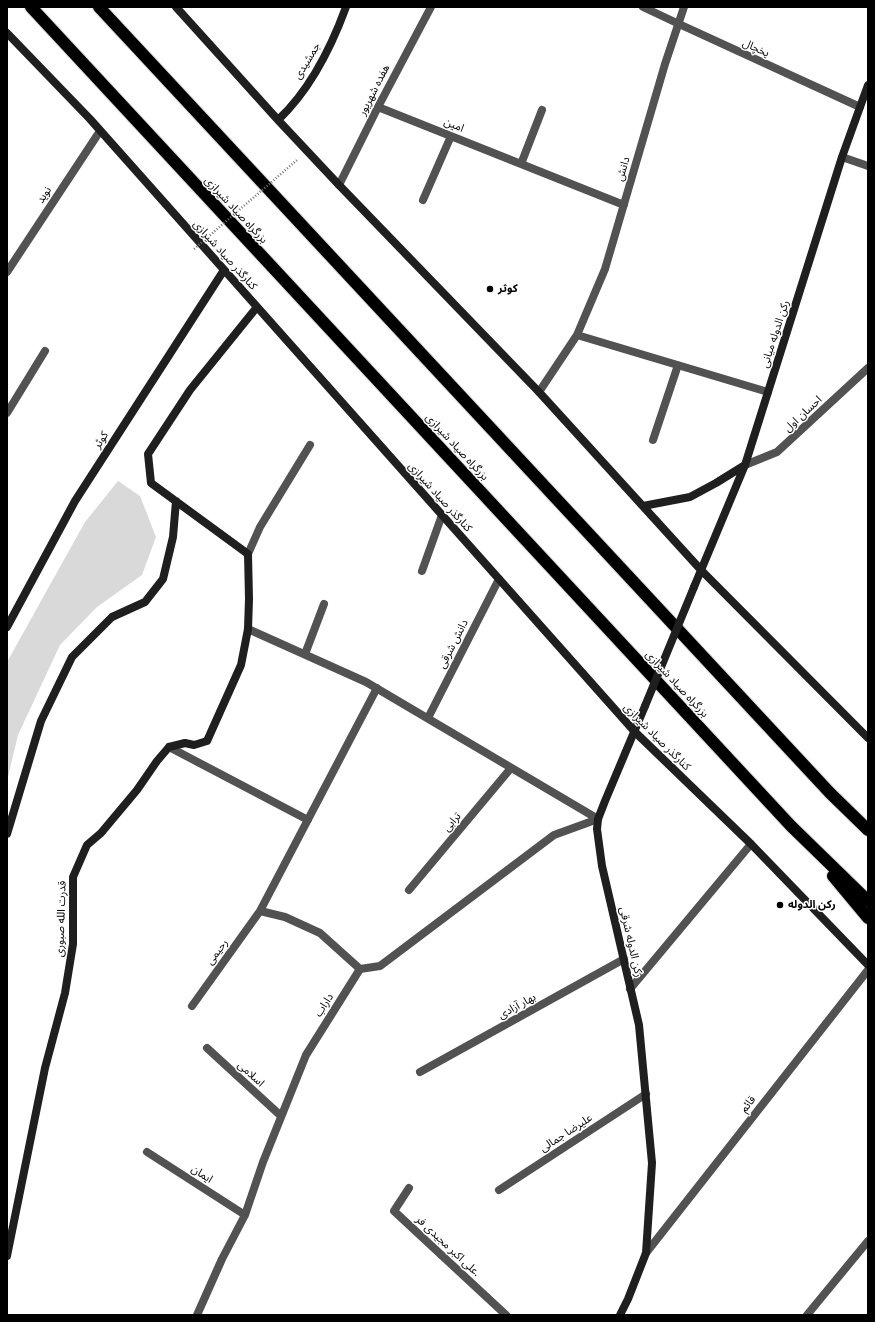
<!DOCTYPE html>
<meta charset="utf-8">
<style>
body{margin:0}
#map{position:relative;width:875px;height:1322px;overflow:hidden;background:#fff;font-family:"Public Sans",sans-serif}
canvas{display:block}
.frame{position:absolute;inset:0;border:8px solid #000;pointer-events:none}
</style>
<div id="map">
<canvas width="875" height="1322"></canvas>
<div class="frame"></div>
</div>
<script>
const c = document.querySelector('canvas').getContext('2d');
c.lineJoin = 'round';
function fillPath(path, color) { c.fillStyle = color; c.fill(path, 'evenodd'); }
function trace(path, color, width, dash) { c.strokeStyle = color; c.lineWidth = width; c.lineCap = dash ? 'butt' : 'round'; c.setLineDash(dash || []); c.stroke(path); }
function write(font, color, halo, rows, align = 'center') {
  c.font = font + ' "Public Sans","Noto Sans Arabic",sans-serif'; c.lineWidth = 3; c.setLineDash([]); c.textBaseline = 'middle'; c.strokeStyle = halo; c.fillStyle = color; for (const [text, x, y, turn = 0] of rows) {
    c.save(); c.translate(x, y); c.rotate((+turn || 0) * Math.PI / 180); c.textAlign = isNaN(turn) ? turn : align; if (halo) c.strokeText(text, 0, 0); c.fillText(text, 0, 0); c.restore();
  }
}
fillPath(new Path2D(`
 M118 481 140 496 156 537 142 575 97 607 60 645 18 735 7 781V662L85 522Z`), '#d9d9d9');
const highway = new Path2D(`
 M31 7 791 826 868 901
 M99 7 830 793 868 830
 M833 876 868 918`);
trace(highway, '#dbdbdb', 14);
trace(new Path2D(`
 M643 7 679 24 860 107
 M378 107 624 205
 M842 157 868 166
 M521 164 542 110
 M339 185 378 107 431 7
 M423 200 451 136
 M7 272 100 131
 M577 335 768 392
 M539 392 577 335 605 269 665 64 684 7
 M7 413 45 351
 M653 440 678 365
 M745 465 777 452 868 368
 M248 554 260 527 310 445
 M422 571 442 515
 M248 629 366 682 598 819
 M305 654 324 604
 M428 718 499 579
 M169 747 308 820
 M409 890 511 768
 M360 969 320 933 285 917 260 911 377 688
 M630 989 751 844
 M192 1006 260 911
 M207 1048 281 1116
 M420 1072 624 959
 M147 1152 245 1215
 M409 1188 394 1211 506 1315
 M499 1190 646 1094
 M646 1253 868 970
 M197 1315 222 1259 245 1215 263 1162 306 1055 360 969 380 966 554 835 598 819
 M807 1315 868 1241`), '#525252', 8);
trace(new Path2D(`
 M176 7 278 120 339 185 539 392 701 570 868 738
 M7 33 90 119 635 732 751 844 868 965
 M278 120C310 90 331 48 346 7
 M643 506 690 497 716 483 745 465
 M694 587 745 465 842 157 868 85
 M7 627 75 501 224 270
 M7 834 41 721 72 657 112 617 145 602 163 579 173 537 176 501
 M7 1256 45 1068 65 993 73 944V877L87 845 101 833 137 790 157 761 169 747 185 743 194 745 207 741 241 665 248 629 249 599 248 554 151 483 148 454 190 390 257 307
 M620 1315 628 1299 646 1253 652 1163 639 1025 602 866 597 829 598 819 605 801 645 706`), '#1f1f1f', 8);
trace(highway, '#000', 12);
trace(new Path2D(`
 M194 249 297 160`), '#747474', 2.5, [1, 2]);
trace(new Path2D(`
 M645 706 694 587`), '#1f1f1f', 8);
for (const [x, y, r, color] of [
 [490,289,4,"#000"],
 [780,905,4,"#000"]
]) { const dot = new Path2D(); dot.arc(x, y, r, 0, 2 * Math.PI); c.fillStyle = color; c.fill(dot); trace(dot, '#fff', 1.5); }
write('11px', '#000', '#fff', [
 ["یخچال",756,48,24],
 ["جمشیدی",307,61,-59],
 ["هفده شهریور",374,90,-63],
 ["امین",454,125,22],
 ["دانش",623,169,-74],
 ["نوید",44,195,-57],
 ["بزرگراه صیاد شیرازی",236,210,47],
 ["کنارگذر صیاد شیرازی",225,255,48],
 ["رکن الدوله میانی",775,334,-72],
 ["احسان اول",803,414,-43],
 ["کوثر",101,440,-57],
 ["بزرگراه صیاد شیرازی",457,447,47],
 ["کنارگذر صیاد شیرازی",440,497,48],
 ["دانش شرقی",453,644,-63],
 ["بزرگراه صیاد شیرازی",677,684,47],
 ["کنارگذر صیاد شیرازی",657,737,45],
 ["ترابی",452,822,-50],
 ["قدرت الله صبوری",61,919,-88],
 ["رکن الدوله شرقی",631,942,77],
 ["رحیمی",217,952,-54],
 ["داراب",324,1005,-57],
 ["بهار آزادی",517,1006,-29],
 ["اسلامی",251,1074,43],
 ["قائم",748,1104,-52],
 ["علیرضا جمالی",566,1133,-33],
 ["ایمان",202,1174,33],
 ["علی اکبر مجیدی فر.",448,1246,43]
]);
write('bold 11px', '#000', '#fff', [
 ["کوثر",498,289],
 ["رکن الدوله",788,905]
], 'left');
</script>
